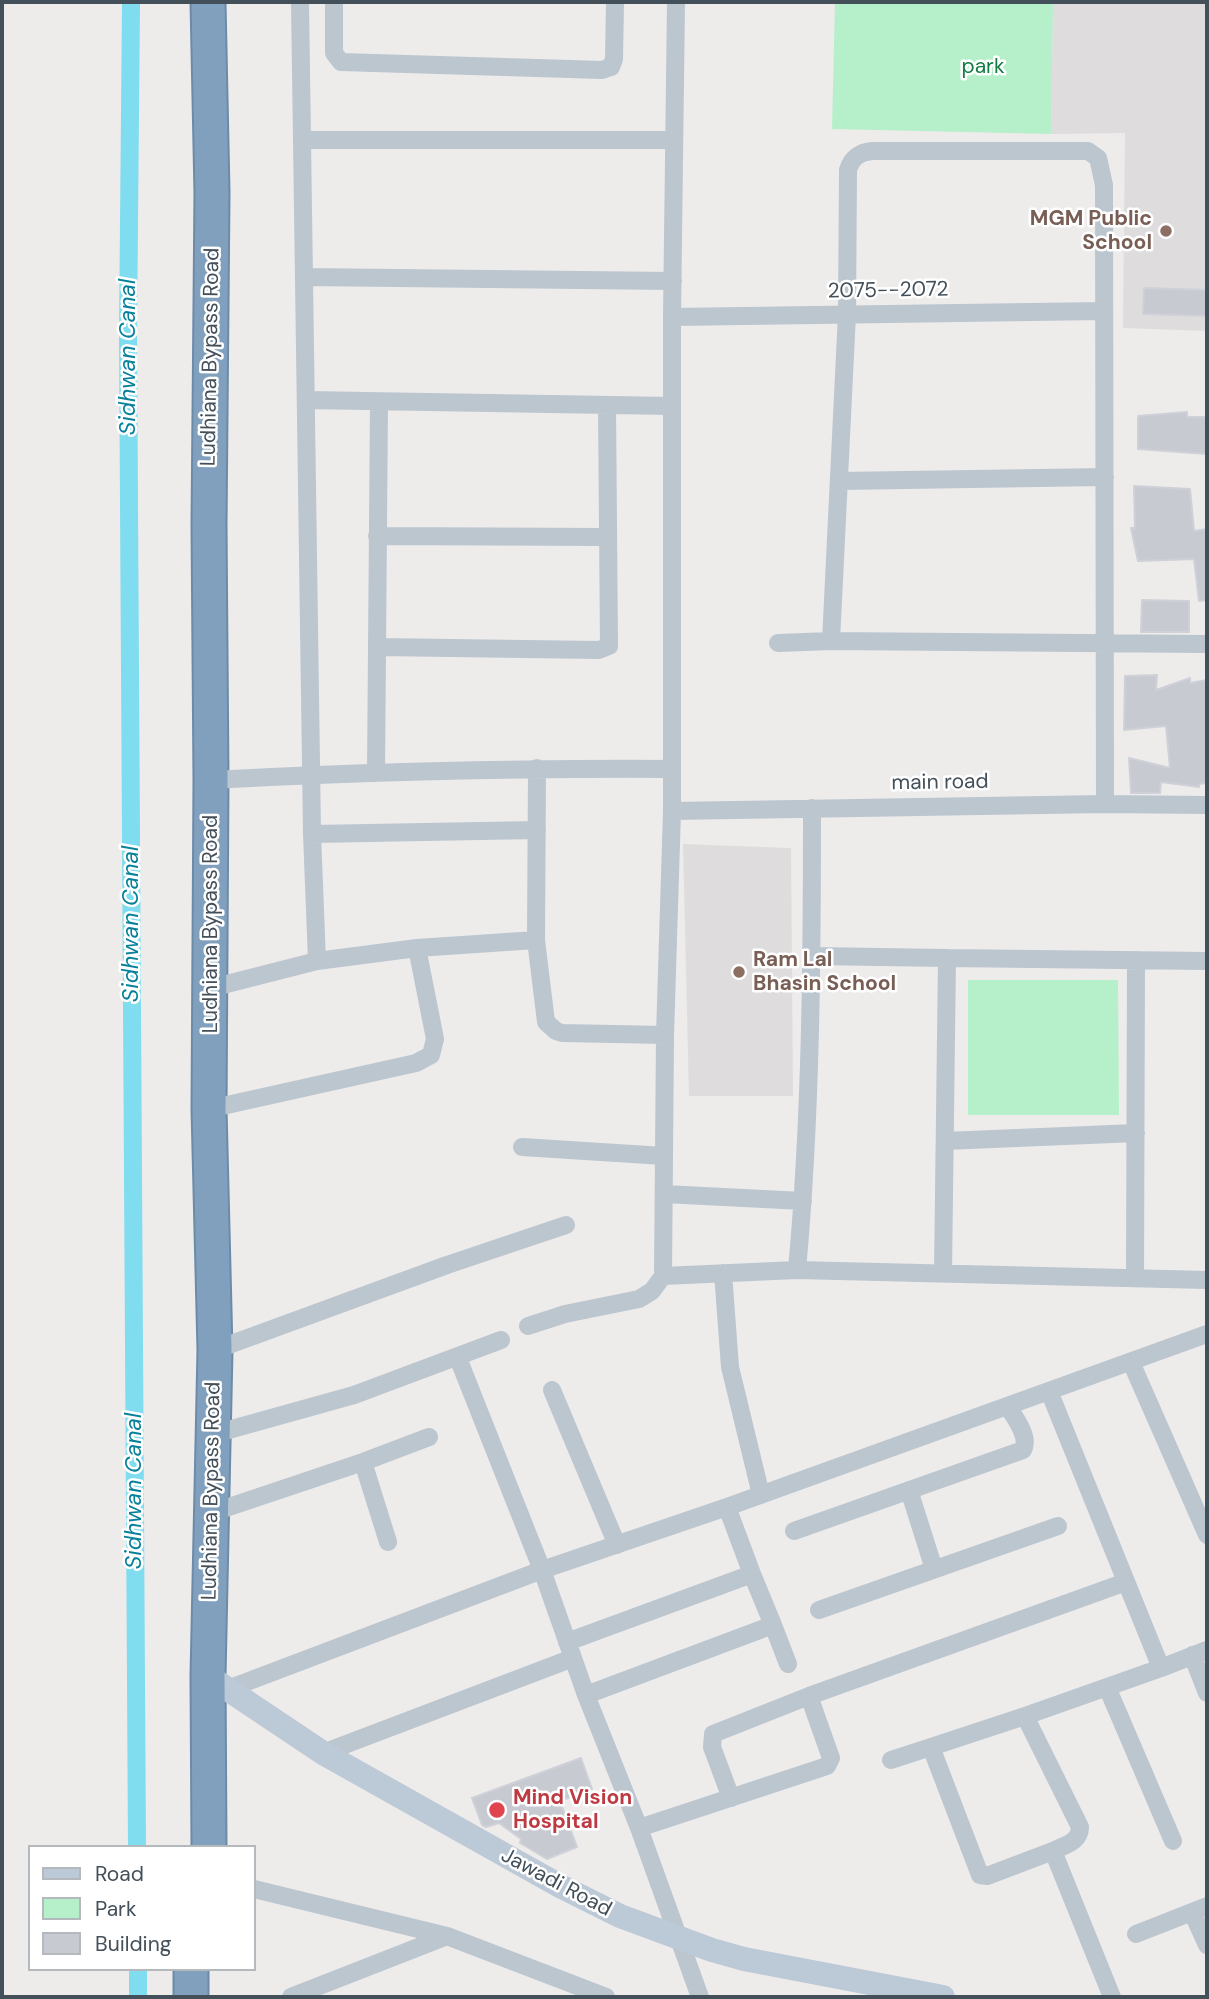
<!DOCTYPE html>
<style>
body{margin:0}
#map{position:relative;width:1209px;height:1999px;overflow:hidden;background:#eeebeb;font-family:"DM Sans",sans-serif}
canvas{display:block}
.frame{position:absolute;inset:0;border:4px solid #434f59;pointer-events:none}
.legend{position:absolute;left:28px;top:1845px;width:228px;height:126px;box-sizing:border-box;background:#fff;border:2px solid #b4b9bd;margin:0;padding:9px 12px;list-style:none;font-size:21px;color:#434f59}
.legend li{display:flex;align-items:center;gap:14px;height:35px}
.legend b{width:35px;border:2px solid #b4b9bd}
</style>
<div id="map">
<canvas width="1209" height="1999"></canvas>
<div class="frame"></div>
<ul class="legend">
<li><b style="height:9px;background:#bcc9d6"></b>Road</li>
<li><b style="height:19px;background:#b5f0ca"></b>Park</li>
<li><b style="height:19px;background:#c7cad1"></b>Building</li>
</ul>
</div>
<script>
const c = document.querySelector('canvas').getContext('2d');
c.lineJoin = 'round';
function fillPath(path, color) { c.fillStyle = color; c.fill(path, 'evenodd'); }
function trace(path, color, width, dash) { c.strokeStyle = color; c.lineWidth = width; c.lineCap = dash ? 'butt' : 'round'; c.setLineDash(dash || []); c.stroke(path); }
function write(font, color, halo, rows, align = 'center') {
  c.font = font + ' "DM Sans",sans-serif'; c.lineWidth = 5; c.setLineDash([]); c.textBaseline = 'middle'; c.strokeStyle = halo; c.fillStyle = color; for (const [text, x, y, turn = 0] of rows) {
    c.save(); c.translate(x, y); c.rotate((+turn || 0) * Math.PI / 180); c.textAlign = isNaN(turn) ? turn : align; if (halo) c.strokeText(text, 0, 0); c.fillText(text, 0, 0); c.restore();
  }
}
fillPath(new Path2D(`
 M1053 2H1207V331L1123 328 1125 133 1051 134Z
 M683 844 791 848 793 1096H689Z`), '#dfdcdd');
fillPath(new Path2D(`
 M835 2H1053L1051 134 832 129Z
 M968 980H1118L1119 1115H968Z`), '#b5f0ca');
trace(new Path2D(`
 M131 2 128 334 137 1847
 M138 1969V1997`), '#80dcef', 18);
const building = new Path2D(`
 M1144 288 1207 290V316L1143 314Z
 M1187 412V417H1207V454L1138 449V416Z
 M1134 486 1190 489 1194 531 1207 529V600L1199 601 1194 559 1138 561 1131 528H1135Z
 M1142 600 1189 601V632H1141Z
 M1157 675 1156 690 1190 678V683L1207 680V783L1199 784V787L1161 782 1160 793H1131L1129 758 1170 768 1166 726 1124 730 1125 676Z
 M581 1758 592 1789 560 1801 577 1847 547 1859 520 1843 521 1839 499 1823 486 1827 482 1825 472 1798Z`);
fillPath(building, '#c7cad1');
trace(building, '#ced1d7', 2);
const highway = new Path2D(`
 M208 2 212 193 209 524 211 780 209 1109 215 1350 208 1676 209 1847
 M191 1997V1969`);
trace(highway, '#6b8ba9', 37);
trace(new Path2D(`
 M300 2 312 834 317 961 417 948 536 940
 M334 2V53L341 62 602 70 611 67 614 59 615 2
 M302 140H674
 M304 277 673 281
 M672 317 1103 311
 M306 400 672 406
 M839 481 1105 477
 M377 536 608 537
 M831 641 847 314 848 170C852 157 860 152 873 151H1088L1098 158 1104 185 1105 804
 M778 643 831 641 1207 644
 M377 647 599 650 609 646 607 405
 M537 768 536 940 546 1022 556 1031 562 1033 665 1035
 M376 773 379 402
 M211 780C365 772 518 768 672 769
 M672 811 1105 804 1207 805
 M312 834 537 830
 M812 956 947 958
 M211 988 317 961
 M209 1109 416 1063 431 1055 435 1039 417 948
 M945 1141 1136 1133
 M522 1147 664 1156
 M664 1194 803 1201
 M797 1270C811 1116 812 962 812 808
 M723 1273 730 1367 761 1495
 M943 1273 947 958 1207 961
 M663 1276 797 1270 1207 1280
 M1135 1278 1136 960
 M528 1326 565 1314 639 1299 652 1291 663 1276 665 1035 672 811V317L676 2
 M215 1350 447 1265 566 1225
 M458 1358 542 1570 586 1695 639 1828
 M1131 1362 1207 1535
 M552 1390 617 1545
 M1049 1391 1161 1668 1207 1650
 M214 1434 354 1395 501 1340
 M363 1462 388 1542
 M909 1490 934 1569
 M211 1513 363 1462 429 1437
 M794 1531 1023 1450C1030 1437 1015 1418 1008 1407
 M819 1610 1058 1526
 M773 1625 788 1664
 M567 1642 752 1574 727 1507
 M1192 1655 1207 1693
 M1107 1687 1173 1841
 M228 1689 542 1570 727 1507 1207 1334
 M586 1695 773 1625 752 1574
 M1025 1716 1080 1827C1080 1842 1065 1845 1053 1851
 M323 1753 573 1658
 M891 1760 931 1747
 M731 1798 712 1747 713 1734 809 1696
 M254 1889 447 1936 606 1997
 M1192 1912 1207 1945
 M1136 1934 1207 1906
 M291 1997 447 1936
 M700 1997 639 1828 827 1766 831 1758 809 1696 1126 1582
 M1112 1997 1053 1851 987 1876 980 1875 931 1747 1025 1716 1161 1668`), '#bbc6cf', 18);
trace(new Path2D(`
 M208 1676 323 1753 560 1886 620 1916 712 1950 744 1959 943 1997`), '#bcc9d6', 24);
trace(highway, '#80a0bd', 33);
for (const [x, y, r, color] of [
 [1166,231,7,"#8d6e63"],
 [739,972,7,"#8d6e63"],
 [497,1810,9,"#e0444e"]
]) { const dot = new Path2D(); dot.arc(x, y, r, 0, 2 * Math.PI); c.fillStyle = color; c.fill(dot); trace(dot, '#fff', 2.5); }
write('21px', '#127c43', '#fff', [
 ["park",983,67]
]);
write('bold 21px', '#785e54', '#fff', [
 ["MGM Public",1152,219],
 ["School",1152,243],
 ["Ram Lal",753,960,"left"],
 ["Bhasin School",753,984,"left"]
], 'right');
write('21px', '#434f59', '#fff', [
 ["2075--2072",888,291,-1],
 ["Ludhiana Bypass Road",211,357,-89],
 ["main road",940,783,-1],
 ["Ludhiana Bypass Road",211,924,-90],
 ["Ludhiana Bypass Road",212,1491,-89],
 ["Jawadi Road",556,1883,28]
]);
write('bold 21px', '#be3a42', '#fff', [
 ["Mind Vision",513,1798],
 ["Hospital",513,1822]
], 'left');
write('italic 23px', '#07819a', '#fff', [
 ["Sidhwan Canal",129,357,-90],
 ["Sidhwan Canal",132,924,-90],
 ["Sidhwan Canal",135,1491,-90]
]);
</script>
